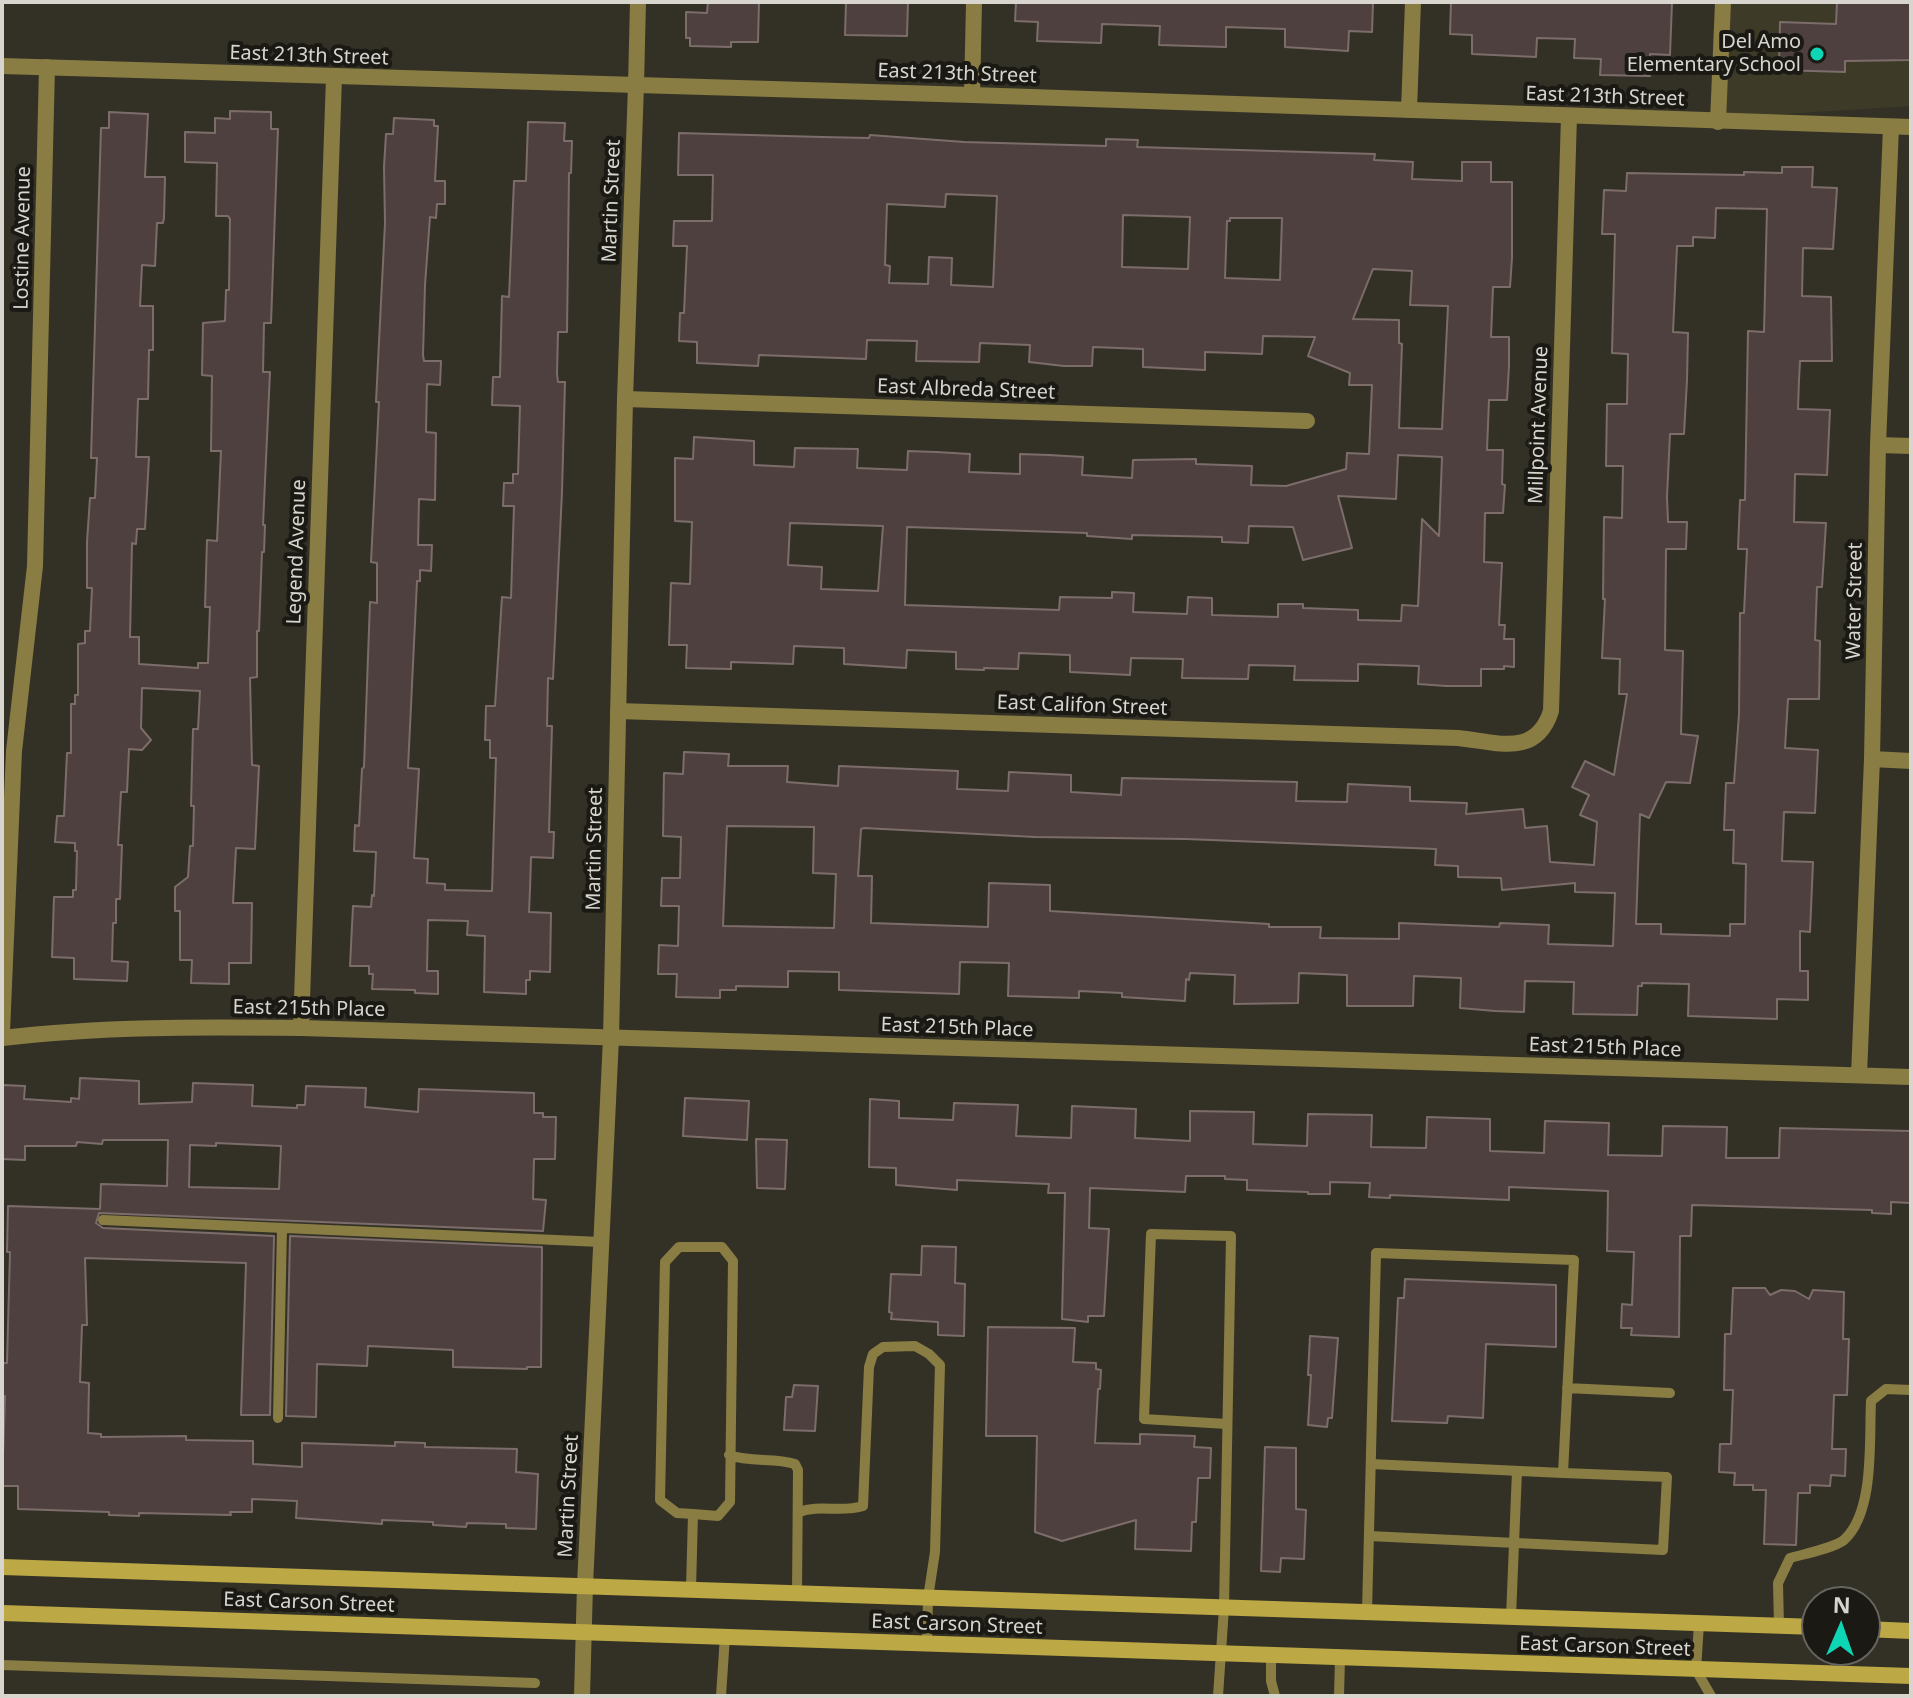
<!DOCTYPE html>
<style>
body{margin:0}
#map{position:relative;width:1913px;height:1698px;overflow:hidden;background:#333126;font-family:"Noto Sans",sans-serif}
canvas{display:block}
.frame{position:absolute;inset:0;border:4px solid #d7d5ce;pointer-events:none}
.north{position:absolute;left:1801px;top:1586px;width:80px;height:80px;box-sizing:border-box;background:#1a1914;border:2px solid #66645e;border-radius:50%;rotate:2deg;font-size:22px;font-weight:700;line-height:32px;text-align:center;color:#d7d5ce}
.north::after{content:'';display:block;margin:auto;width:28px;height:36px;background:#0ed5b4;clip-path:polygon(50% 0,100% 100%,50% 72%,0 100%)}
</style>
<div id="map">
<canvas width="1913" height="1698"></canvas>
<div class="frame"></div>
<div class="north">N</div>
</div>
<script>
const c = document.querySelector('canvas').getContext('2d');
c.lineJoin = 'round';
function fillPath(path, color) { c.fillStyle = color; c.fill(path, 'evenodd'); }
function trace(path, color, width, dash) { c.strokeStyle = color; c.lineWidth = width; c.lineCap = dash ? 'butt' : 'round'; c.setLineDash(dash || []); c.stroke(path); }
function write(font, color, halo, rows, align = 'center') {
  c.font = font + ' "Noto Sans",sans-serif'; c.lineWidth = 8; c.setLineDash([]); c.textBaseline = 'middle'; c.strokeStyle = halo; c.fillStyle = color; for (const [text, x, y, turn = 0] of rows) {
    c.save(); c.translate(x, y); c.rotate((+turn || 0) * Math.PI / 180); c.textAlign = isNaN(turn) ? turn : align; if (halo) c.strokeText(text, 0, 0); c.fillText(text, 0, 0); c.restore();
  }
}
fillPath(new Path2D(`
 M1726 2H1911V106L1721 118Z`), '#3d3a28');
const building = new Path2D(`
 M708 2H759L758 42H731V47L690 46V38H686V12L707 13Z
 M846 2H908L907 36 845 35Z
 M1016 2H1373L1372 32 1349 31 1348 51 1285 47V29L1226 27V47L1159 45 1160 26 1102 24 1101 43 1037 41 1038 22 1015 21Z
 M1451 2H1672L1670 55 1650 54V76L1600 75 1601 59 1574 58 1575 39 1537 38 1536 57 1472 54V35L1450 34Z
 M1837 2H1911V60L1845 61V72L1779 70 1780 22 1836 24Z
 M230 111 271 112V129H278L271 323H264L263 372H270L263 525H265L264 552H262L259 631H257V677L250 678 252 765 259 766 255 849 236 848 233 903H252L251 963H229V984L191 983 192 960H180V911H175V887L188 877 190 846H193L194 806H191L193 729H198L200 691 142 688 141 728 151 740 142 750 129 749 127 792H121L118 845H122L120 899H116V923H113L112 961 128 962 127 981 74 979V958L52 957 54 897H73V890H76L77 851H75V843L55 842 57 816H64L67 753H71V704H75V695H78V644L85 643V631H90L92 588H87V542L90 498H95L97 458H91L101 128H109V112L148 114 145 177H165L164 218 163 223H157L155 266 142 265 140 306H153V350H149L148 399H138L136 457H149L145 529H137L136 544 132 543 130 637H139V664L198 668V663H208L210 607H205L207 540 217 541 221 451H211L212 376 202 375 203 323 225 321 226 290H229L230 219 228 216H216L217 163 185 162V132L215 133V118L230 119Z
 M394 118 434 120V126H438L435 181H445V204H437L436 218 430 217 425 285 423 355 424 361H441L440 385 427 384 426 432 436 433 435 500 419 499 418 545H432L431 571 420 570V581H417L408 768 419 769 414 858 428 859 427 883 445 884V890L492 891 496 758H490V740H485L486 706H495L502 597 511 598 514 506H503L504 483H513V474H518L520 406 492 405 493 377H500L502 296 509 297 514 181H526L528 122 565 123 564 141H572L571 173H569L567 332H558L557 374 558 382H565L562 492 553 679 548 678 547 726H552L549 832H554L553 858 531 857 530 889 529 912 551 913 550 972 530 971V980H526V994L484 992 485 936 467 935 468 921 428 920 427 971H438V994L415 993V990L372 989 373 974H369V966H350L353 906 371 907 372 895 374 896 376 852 354 851 355 825 359 826 362 769 364 767 370 602 377 603V563L371 562 379 402H376L385 223 384 167 386 134H393Z
 M679 133 822 137 869 138 870 135 964 142 1106 146V139L1138 140 1137 147 1375 154 1374 160 1413 162 1412 179 1462 181V162H1491V182H1512V258L1510 287H1493L1491 337H1509V366L1507 400H1489L1487 450H1503L1502 484 1505 485 1503 513H1485L1484 562 1502 563 1499 625H1505L1504 639H1514V667L1504 666V669H1481V686H1446L1418 684 1419 666 1358 664V681L1294 680 1295 666 1249 665 1248 679 1182 678 1183 659 1131 658 1130 675 1070 672V655L1019 653 1018 669 984 668V670L956 669V652L907 650 906 668 844 664V648L794 646 793 664 731 662V669L686 668 687 645H669L671 583 690 584 691 552 692 522 675 521V458L693 459 694 437 754 441V465L794 467 795 448 858 449 857 468 907 470 908 451 936 452 970 454 969 472 1020 474V454L1049 455 1083 457 1082 475 1132 478 1133 460 1196 459V464L1252 466 1251 485 1286 486 1346 469 1347 453 1369 454 1372 385H1349L1350 373 1308 356 1315 337 1263 336 1262 354 1205 352V370L1143 367V349L1093 347 1092 366H1064L1029 362 1030 345 980 343 979 362 916 361 917 341 867 340 866 359 759 355 758 366 697 363V342L679 341 680 313H684L687 246H673L674 221H712L713 175H678ZM946 194 997 196 993 287 951 285 952 258 929 257 928 284 889 283 890 266 885 265 887 204 945 207ZM1123 215 1190 217 1188 269 1122 267ZM1230 218H1282L1280 280 1225 278 1227 221H1230ZM1373 269 1412 271 1410 305 1448 306 1442 429 1399 428 1402 344 1399 343V320L1353 319ZM1398 455 1442 457 1439 536 1422 519 1418 606 1402 605 1401 621 1358 620V610L1303 608V604H1278V617L1212 615V598L1188 597 1187 614 1133 612 1134 593 1112 592V598L1060 597 1059 610 905 605 907 527 1087 533V536L1132 539V535L1222 537V542L1248 543 1249 526 1293 527 1303 560 1352 548 1338 496 1396 499ZM790 523 883 526 878 591 821 589 822 567 788 565Z
 M1782 167H1813L1812 187 1837 188 1833 249 1803 248 1802 296 1831 297 1832 361H1800L1799 380 1798 409 1830 410 1827 475 1795 474 1794 522 1826 523 1822 587H1817L1815 640 1820 641 1819 699H1788L1785 748 1818 750 1815 813 1784 812 1782 861 1813 862 1810 932 1800 931V971H1808V1000L1777 999V1019L1688 1016 1689 984 1642 983V986H1638L1637 1015 1573 1014 1574 982 1525 981 1524 1012 1495 1011 1460 1008 1461 978 1414 976 1413 1006H1347V975L1299 973 1298 1003 1234 1004 1235 975 1190 973 1189 980 1186 979 1185 1001 1122 997V993L1079 991V998L1008 996 1009 963 960 962 959 994 839 990V972L788 971V987L736 986V990H720V998L676 997 677 974H658L659 945 678 946 679 906H661L662 878H680L681 837 663 836 664 773 683 774 684 752 729 754 728 766H788L787 782 838 786 839 766 958 771 957 789 1008 791 1009 772 1071 775V792L1121 795 1122 778 1297 782 1296 801 1347 802 1348 784 1410 787V801L1467 803 1466 814 1523 809 1525 828 1547 826 1550 862 1594 865 1597 822 1580 815 1589 795 1572 787 1585 761 1614 775 1627 694H1619L1620 659 1602 658 1605 599H1603L1604 517 1622 518 1623 466H1606L1607 404H1627L1628 354 1612 353 1615 234H1602L1604 190 1626 191 1627 173 1744 175V172L1782 173ZM1716 208 1767 209 1764 332 1748 331 1745 500H1740L1738 549H1747L1744 613H1740L1739 714 1734 783H1726L1724 830H1734L1733 863 1746 864 1745 924H1730V936L1661 934V924H1636L1640 814 1649 818 1666 782 1690 783 1698 736 1681 734 1683 651 1665 650 1666 549H1686L1687 522H1668L1667 497 1670 434H1684L1687 380 1688 333 1673 332 1677 246H1693V237L1715 238ZM727 826 814 827 813 873 836 874 834 928 723 926ZM864 828 1035 837 1186 839 1436 849 1435 865 1458 866V877L1501 878 1502 890 1575 883V892L1615 893 1613 946 1548 944 1549 925 1500 923 1499 927 1399 923V939L1320 938 1321 927H1269V924L1050 911V885L989 883 988 927 871 923 872 876H858L861 829Z
 M80 1078 139 1081V1104L192 1102 193 1083 253 1085 252 1106 297 1108V1105H305L306 1086 366 1088 365 1107 418 1112 419 1089 534 1093V1113H543V1117H556L555 1159H534L533 1199 546 1200 543 1231 99 1213 96 1223 103 1228 274 1236 270 1415H241L246 1263 85 1258 87 1325H82L80 1382 89 1383 88 1433 101 1434V1437L186 1436V1440L253 1441V1464L302 1467V1443L395 1446V1442L425 1443V1447L517 1449 516 1472 538 1474 536 1529 506 1528V1524L467 1523 466 1527 433 1525V1522L382 1520V1524L296 1518 297 1501 252 1499V1512H230L231 1515 139 1513V1516L109 1515V1512L18 1509V1486H2L5 1396H2L3 1363H7L10 1252H7L8 1206 100 1209 101 1184 167 1186 168 1140H103L102 1144 77 1142 76 1146H25V1160L2 1159V1085L25 1086 24 1099 71 1102V1098L79 1099ZM216 1143 281 1146 279 1189 189 1187 190 1145 216 1146Z
 M685 1098 749 1101 747 1140 683 1136Z
 M870 1099 899 1101V1118L953 1120 954 1103 1018 1105 1016 1136 1071 1138 1072 1106 1136 1109 1135 1138 1190 1141V1111L1254 1112 1253 1144 1307 1146 1308 1114 1372 1115 1371 1147 1426 1148 1427 1117 1490 1119V1151L1544 1153 1545 1121 1609 1123 1608 1155 1662 1156 1663 1126 1727 1127 1726 1158H1779L1780 1128 1911 1131V1203L1891 1202V1214L1872 1213V1210L1692 1205 1691 1236H1680L1679 1337 1631 1335 1632 1328H1621L1622 1304 1632 1305 1634 1252 1607 1251 1608 1191 1509 1187V1200L1390 1195V1198L1369 1197 1370 1183 1330 1182V1194H1308V1192L1247 1190V1180L1225 1179V1176H1186L1185 1192 1090 1188 1089 1228 1109 1229 1104 1316H1088V1322L1062 1319 1065 1193H1048L1049 1184 957 1180V1190L896 1185V1168L869 1167Z
 M756 1139 787 1140 785 1189 757 1188Z
 M290 1236 542 1247 541 1367H527V1369L453 1367V1350L368 1346 367 1366 317 1364 316 1417 286 1416Z
 M922 1246 956 1247 955 1283 965 1284 964 1336 938 1335V1322L891 1319 892 1313 889 1312 891 1274 921 1275Z
 M1405 1279 1556 1285V1347L1486 1344 1483 1418 1448 1416 1447 1423 1392 1421 1398 1298H1404Z
 M1733 1288H1765L1770 1295 1781 1290 1795 1291 1809 1299 1813 1290 1844 1292 1843 1339H1849L1847 1395H1834L1832 1449H1846L1845 1476 1831 1475 1830 1486 1810 1485V1493H1798L1796 1545 1764 1544 1766 1490H1753V1485H1734L1735 1473 1719 1472 1720 1444H1731L1733 1390H1724L1725 1334H1731Z
 M988 1327 1075 1328 1073 1362 1096 1363V1369L1101 1370 1100 1389H1098L1095 1443 1140 1444V1434L1195 1436 1194 1447 1211 1448 1210 1478H1198L1196 1522H1192L1191 1551 1135 1549 1136 1520 1062 1541 1035 1532 1037 1436H986Z
 M1310 1336 1338 1338 1332 1418H1328L1327 1427 1308 1425 1311 1375H1308Z
 M794 1385 818 1386 815 1431 784 1430 786 1397H792Z
 M1265 1447 1296 1448V1509L1306 1510 1304 1559 1281 1558 1280 1572 1261 1571Z`);
fillPath(building, '#4e403f');
trace(building, '#7c6d6b', 2);
trace(new Path2D(`
 M103 1220 601 1242
 M1567 1388 1670 1393
 M278 1418 282 1228
 M729 1455C751 1463 774 1457 795 1464L798 1470 797 1593
 M799 1512C819 1504 842 1513 863 1506L869 1367 873 1354 883 1347 915 1346 929 1354 940 1365 935 1552 928 1598 927 1644
 M1369 1536 1663 1550 1667 1477 1563 1473
 M691 1589 693 1514 677 1513 660 1500 665 1262 679 1247H722L733 1261 730 1502 718 1516 693 1514
 M1367 1612 1376 1253 1574 1260 1563 1473 1371 1464
 M1511 1617 1517 1471
 M1699 1624 1696 1670 1711 1696
 M1779 1626 1778 1583 1790 1558C1804 1554 1834 1548 1844 1540 1875 1512 1869 1440 1871 1401L1886 1389 1911 1390
 M1271 1656V1681L1275 1696
 M2 1665 535 1683
 M721 1696 725 1636
 M1218 1696 1224 1608 1231 1236 1151 1234 1144 1419 1227 1424
 M1339 1696 1340 1658`), '#897d43', 10);
trace(new Path2D(`
 M636 85 638 2
 M972 95 974 2
 M1409 110 1413 2
 M1718 122 1723 2
 M625 399 1307 421
 M1878 445 1911 446
 M618 711 1458 738C1497 742 1536 758 1551 711L1569 116
 M1872 759 1911 761
 M301 1028 334 77
 M2 1032 14 751 35 566 47 67
 M2 1038C102 1026 200 1027 301 1028L1911 1077
 M1859 1075 1872 759 1878 445 1891 127
 M582 1696 585 1585`), '#897d43', 16);
trace(new Path2D(`
 M2 66 972 95 1911 127
 M585 1585 611 1038 625 399 636 85`), '#897d43', 16);
trace(new Path2D(`
 M2 1567 1817 1627
 M2 1613 1911 1676
 M1865 1629 1911 1631`), '#bca844', 16);
for (const [x, y, r, color] of [
 [1817,54,8,"#0ed5b4"]
]) { const dot = new Path2D(); dot.arc(x, y, r, 0, 2 * Math.PI); c.fillStyle = color; c.fill(dot); trace(dot, '#1a1914', 3); }
write('20px', '#d7d5ce', '#1a1914', [
 ["Del Amo",1801,42],
 ["Elementary School",1801,65]
], 'right');
write('20px', '#d7d5ce', '#1a1914', [
 ["East 213th Street",309,56,2],
 ["East 213th Street",957,74,2],
 ["East 213th Street",1605,97,2],
 ["Martin Street",612,201,-88],
 ["Lostine Avenue",23,238,-89],
 ["East Albreda Street",966,390,2],
 ["Millpoint Avenue",1539,425,-88],
 ["Legend Avenue",297,552,-88],
 ["Water Street",1855,601,-89],
 ["East Califon Street",1082,706,2],
 ["Martin Street",595,849,-89],
 ["East 215th Place",309,1009,1],
 ["East 215th Place",957,1028,2],
 ["East 215th Place",1605,1048,2],
 ["Martin Street",569,1496,-87],
 ["East Carson Street",309,1603,2],
 ["East Carson Street",957,1625,2],
 ["East Carson Street",1605,1647,2]
]);
</script>
